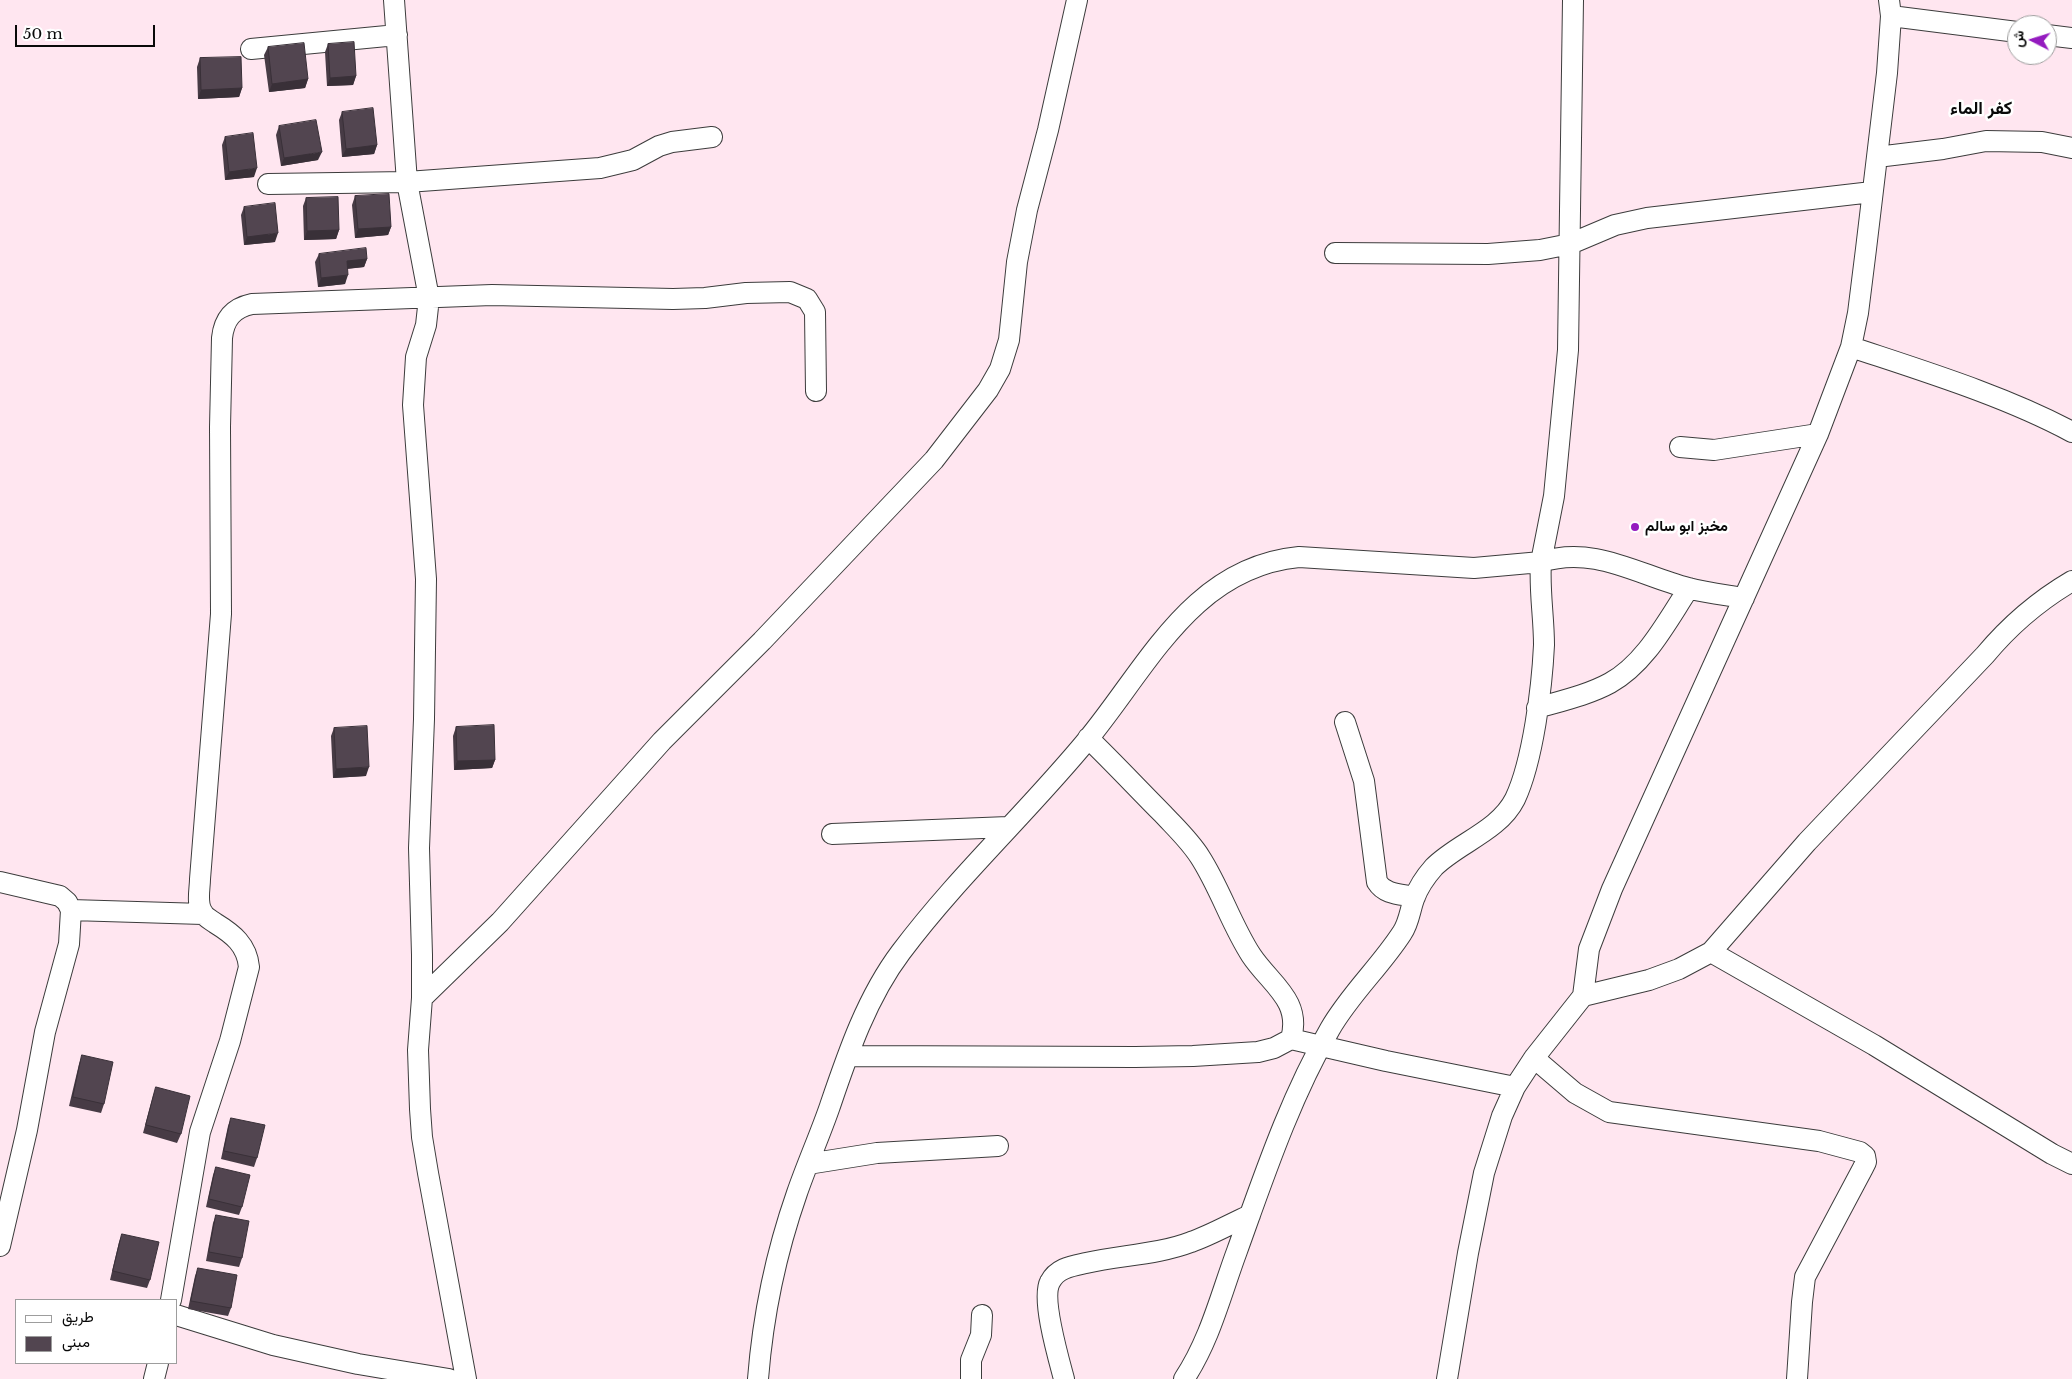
<!DOCTYPE html>
<meta charset="utf-8">
<style>
body{margin:0}
#map{position:relative;width:2072px;height:1379px;overflow:hidden;background:#ffe6f0;font-family:"Libre Baskerville",Vazirmatn,serif}
canvas{display:block}
.legend{position:absolute;left:15px;top:1299px;width:162px;height:65px;box-sizing:border-box;background:#fff;border:1px solid #9d9d9d;margin:0;padding:6px 9px;list-style:none;font-size:15px;color:#090909}
.legend li{display:flex;align-items:center;gap:10px;height:25px}
.legend b{width:25px;border:1px solid #9d9d9d}
.north{position:absolute;left:2007px;top:15px;width:50px;height:50px;box-sizing:border-box;background:#fff;border:1px solid #9d9d9d;border-radius:50%;rotate:275deg;font-size:14px;font-weight:700;line-height:20px;text-align:center;color:#090909}
.north::after{content:'';display:block;margin:auto;width:18px;height:22px;background:#941bbf;clip-path:polygon(50% 0,100% 100%,50% 72%,0 100%)}
.scale{position:absolute;left:15px;top:25px;width:140px;height:22px;box-sizing:border-box;border:2px solid #090909;border-top:0;padding-left:6px;font-size:15px;line-height:18px;white-space:nowrap;color:#090909;-webkit-text-stroke:4px #fff;paint-order:stroke}
</style>
<div id="map">
<canvas width="2072" height="1379"></canvas>
<ul class="legend">
<li><b style="height:6px;background:#fff"></b>طريق</li>
<li><b style="height:14px;background:#524550"></b>مبنى</li>
</ul>
<div class="north">ش</div>
<div class="scale">50 m</div>
</div>
<script>
const c = document.querySelector('canvas').getContext('2d');
c.lineJoin = 'round';
function trace(path, color, width, dash) { c.strokeStyle = color; c.lineWidth = width; c.lineCap = dash ? 'butt' : 'round'; c.setLineDash(dash || []); c.stroke(path); }
function fillPath(path, color) { c.fillStyle = color; c.fill(path, 'evenodd'); }
function write(font, color, halo, rows, align = 'center') {
  c.font = font + ' "Libre Baskerville",Vazirmatn,serif'; c.lineWidth = 5; c.setLineDash([]); c.textBaseline = 'middle'; c.strokeStyle = halo; c.fillStyle = color; for (const [text, x, y, turn = 0] of rows) {
    c.save(); c.translate(x, y); c.rotate((+turn || 0) * Math.PI / 180); c.textAlign = isNaN(turn) ? turn : align; if (halo) c.strokeText(text, 0, 0); c.fillText(text, 0, 0); c.restore();
  }
}
const street = new Path2D(`
 M394 0 407 182 429 298 426 325 416 357 413 405 426 579 424 719 419 848 422 955V998L418 1050 420 1109 422 1137 428 1173 466 1379
 M1891 16 2017 32
 M2047 35 2072 38
 M251 49 397 35
 M1877 157 1943 149 1986 141 2042 142 2072 148
 M268 184 407 182 600 168 633 160 659 146 672 142 712 137
 M1335 253 1488 254 1540 250 1570 244 1615 225 1647 218 1872 192
 M1851 347C1923 371 2005 396 2072 432
 M1680 447 1714 450 1818 434
 M1537 708C1561 701 1588 695 1610 683 1646 663 1667 621 1689 588
 M1345 722 1364 781 1377 882C1385 895 1401 894 1415 897
 M1088 738C1114 763 1138 789 1163 814 1176 828 1190 841 1200 857 1220 888 1231 924 1251 955 1270 984 1302 1000 1291 1039
 M832 834 1008 827
 M0 882 60 896 67 902 71 910 69 944 45 1032 27 1130 0 1246
 M71 910 203 914
 M1711 952 1874 1045 2052 1154 2072 1164
 M1583 996 1589 949 1612 889 1818 434 1851 347 1858 313 1866 249 1887 73 1891 16 1889 0
 M422 998 500 922 662 741 762 641 934 460 988 390 1000 369 1009 340 1017 262 1027 210 1048 130 1077 0
 M848 1056 1135 1057 1193 1056 1258 1052 1274 1048 1291 1039 1386 1061 1515 1087
 M1534 1058 1575 1093 1609 1112 1819 1141 1860 1152 1865 1156 1866 1162 1863 1168 1805 1277 1802 1302 1797 1379
 M808 1164 877 1153 998 1146
 M171 1300 200 1132 230 1041 249 967C247 945 233 934 215 923 211 920 205 917 203 913 196 904 200 889 200 879L221 614 220 427 222 338C224 319 233 308 252 304L492 295 673 299 705 298 746 293 790 292 807 299 815 312 816 391
 M176 1315 273 1345 358 1364 449 1379
 M154 1379 158 1363
 M758 1379C763 1315 776 1253 797 1193 807 1164 820 1135 830 1106 848 1053 867 997 901 952 958 876 1028 812 1088 739 1148 666 1193 567 1299 557L1474 568 1541 562 1554 496 1568 350 1573 0
 M971 1379V1360L981 1335 982 1315
 M1064 1379C1059 1360 1041 1299 1050 1282 1057 1268 1072 1266 1086 1263 1120 1255 1157 1255 1191 1242 1211 1235 1230 1224 1250 1215
 M1184 1379C1210 1340 1221 1294 1237 1251 1264 1176 1290 1098 1330 1029 1350 994 1380 967 1402 933 1409 923 1410 910 1414 899 1418 888 1426 876 1434 867 1458 843 1499 831 1515 799 1533 761 1542 687 1544 645 1544 617 1539 590 1541 562 1594 545 1638 575 1688 588 1706 593 1726 595 1744 598
 M1447 1379 1468 1253 1484 1173 1502 1116 1515 1087 1534 1058 1583 996 1649 980 1679 969 1711 952 1807 842 1985 655C2010 625 2038 601 2072 581`);
trace(street, '#3c3c3c', 22);
trace(street, '#fff', 20);
fillPath(new Path2D(`
 M328 44 356 76 353 85 327 86 325 52Z
 M268 47 308 79 305 88 269 92 264 55Z
 M200 58 242 88 239 97 198 99 197 67Z
 M342 112 377 145 374 154 342 157 339 120Z
 M279 126 318 160 281 166 276 135Z
 M225 137 254 177 225 180 222 145Z
 M355 196 391 227 388 235 355 238 352 205Z
 M306 198 339 230 336 239 304 240 303 206Z
 M244 207 275 242 244 245 241 215Z
 M319 254 367 259 364 267 347 269 345 284 318 287 315 262Z
 M456 727 495 760 492 768 454 770 453 736Z
 M334 728 366 776 333 778 331 736Z
 M82 1055 104 1104 101 1113 69 1106 79 1064Z
 M156 1087 181 1134 177 1143 143 1133 153 1096Z
 M231 1118 257 1158 254 1167 221 1159 228 1126Z
 M216 1167 242 1207 239 1215 206 1207 213 1175Z
 M216 1215 242 1258 239 1267 206 1261 213 1223Z
 M122 1234 150 1280 147 1288 110 1280 119 1242Z
 M198 1268 231 1308 228 1316 188 1309 195 1276Z`), '#473b45');
fillPath(new Path2D(`
 M356 76 353 85 327 86 330 78Z
 M308 79 305 88 269 92 272 84Z
 M242 88 239 97 198 99 201 90Z
 M377 145 374 154 342 157 346 149Z
 M322 152 318 160 281 166 284 158Z
 M257 168 254 177 225 180 229 172Z
 M391 227 388 235 355 238 358 229Z
 M339 230 336 239 304 240 307 231Z
 M278 233 275 242 244 245 247 237Z
 M367 259 364 267 344 269 347 261Z
 M348 275 345 284 318 287 321 278Z
 M495 760 492 768 454 770 457 761Z
 M369 767 366 776 333 778 336 769Z`), '#393038');
const building = new Path2D(`
 M354 42 356 76 330 78 328 44Z
 M304 43 308 79 272 84 268 47Z
 M241 57 242 88 201 90 200 58Z
 M373 108 377 145 346 149 342 112Z
 M316 120 322 152 284 158 279 126Z
 M253 133 257 168 229 172 225 137Z
 M389 194 391 227 358 229 355 196Z
 M338 197 339 230 307 231 306 198Z
 M275 203 278 233 247 237 244 207Z
 M366 248 367 259 347 261 348 275 321 278 319 254Z
 M494 725 495 760 457 761 456 727Z
 M367 726 369 767 336 769 334 728Z
 M82 1055 113 1062 104 1104 73 1097Z
 M156 1087 190 1096 181 1134 146 1125Z
 M231 1118 265 1125 257 1158 224 1151Z
 M216 1167 250 1175 242 1207 209 1199Z
 M216 1215 249 1221 242 1258 209 1252Z
 M122 1234 159 1242 150 1280 113 1271Z
 M198 1268 237 1275 231 1308 191 1301Z`);
fillPath(building, '#524550');
trace(building, '#393038', 1);
for (const [x, y, r, color] of [
 [1635,527,5,"#941bbf"]
]) { const dot = new Path2D(); dot.arc(x, y, r, 0, 2 * Math.PI); c.fillStyle = color; c.fill(dot); trace(dot, '#fff', 2); }
write('bold 15px', '#090909', '#fff', [
 ["مخبز ابو سالم",1645,527]
], 'left');
write('bold 18px', '#090909', '#fff', [
 ["كفر الماء",1981,109]
]);
</script>
